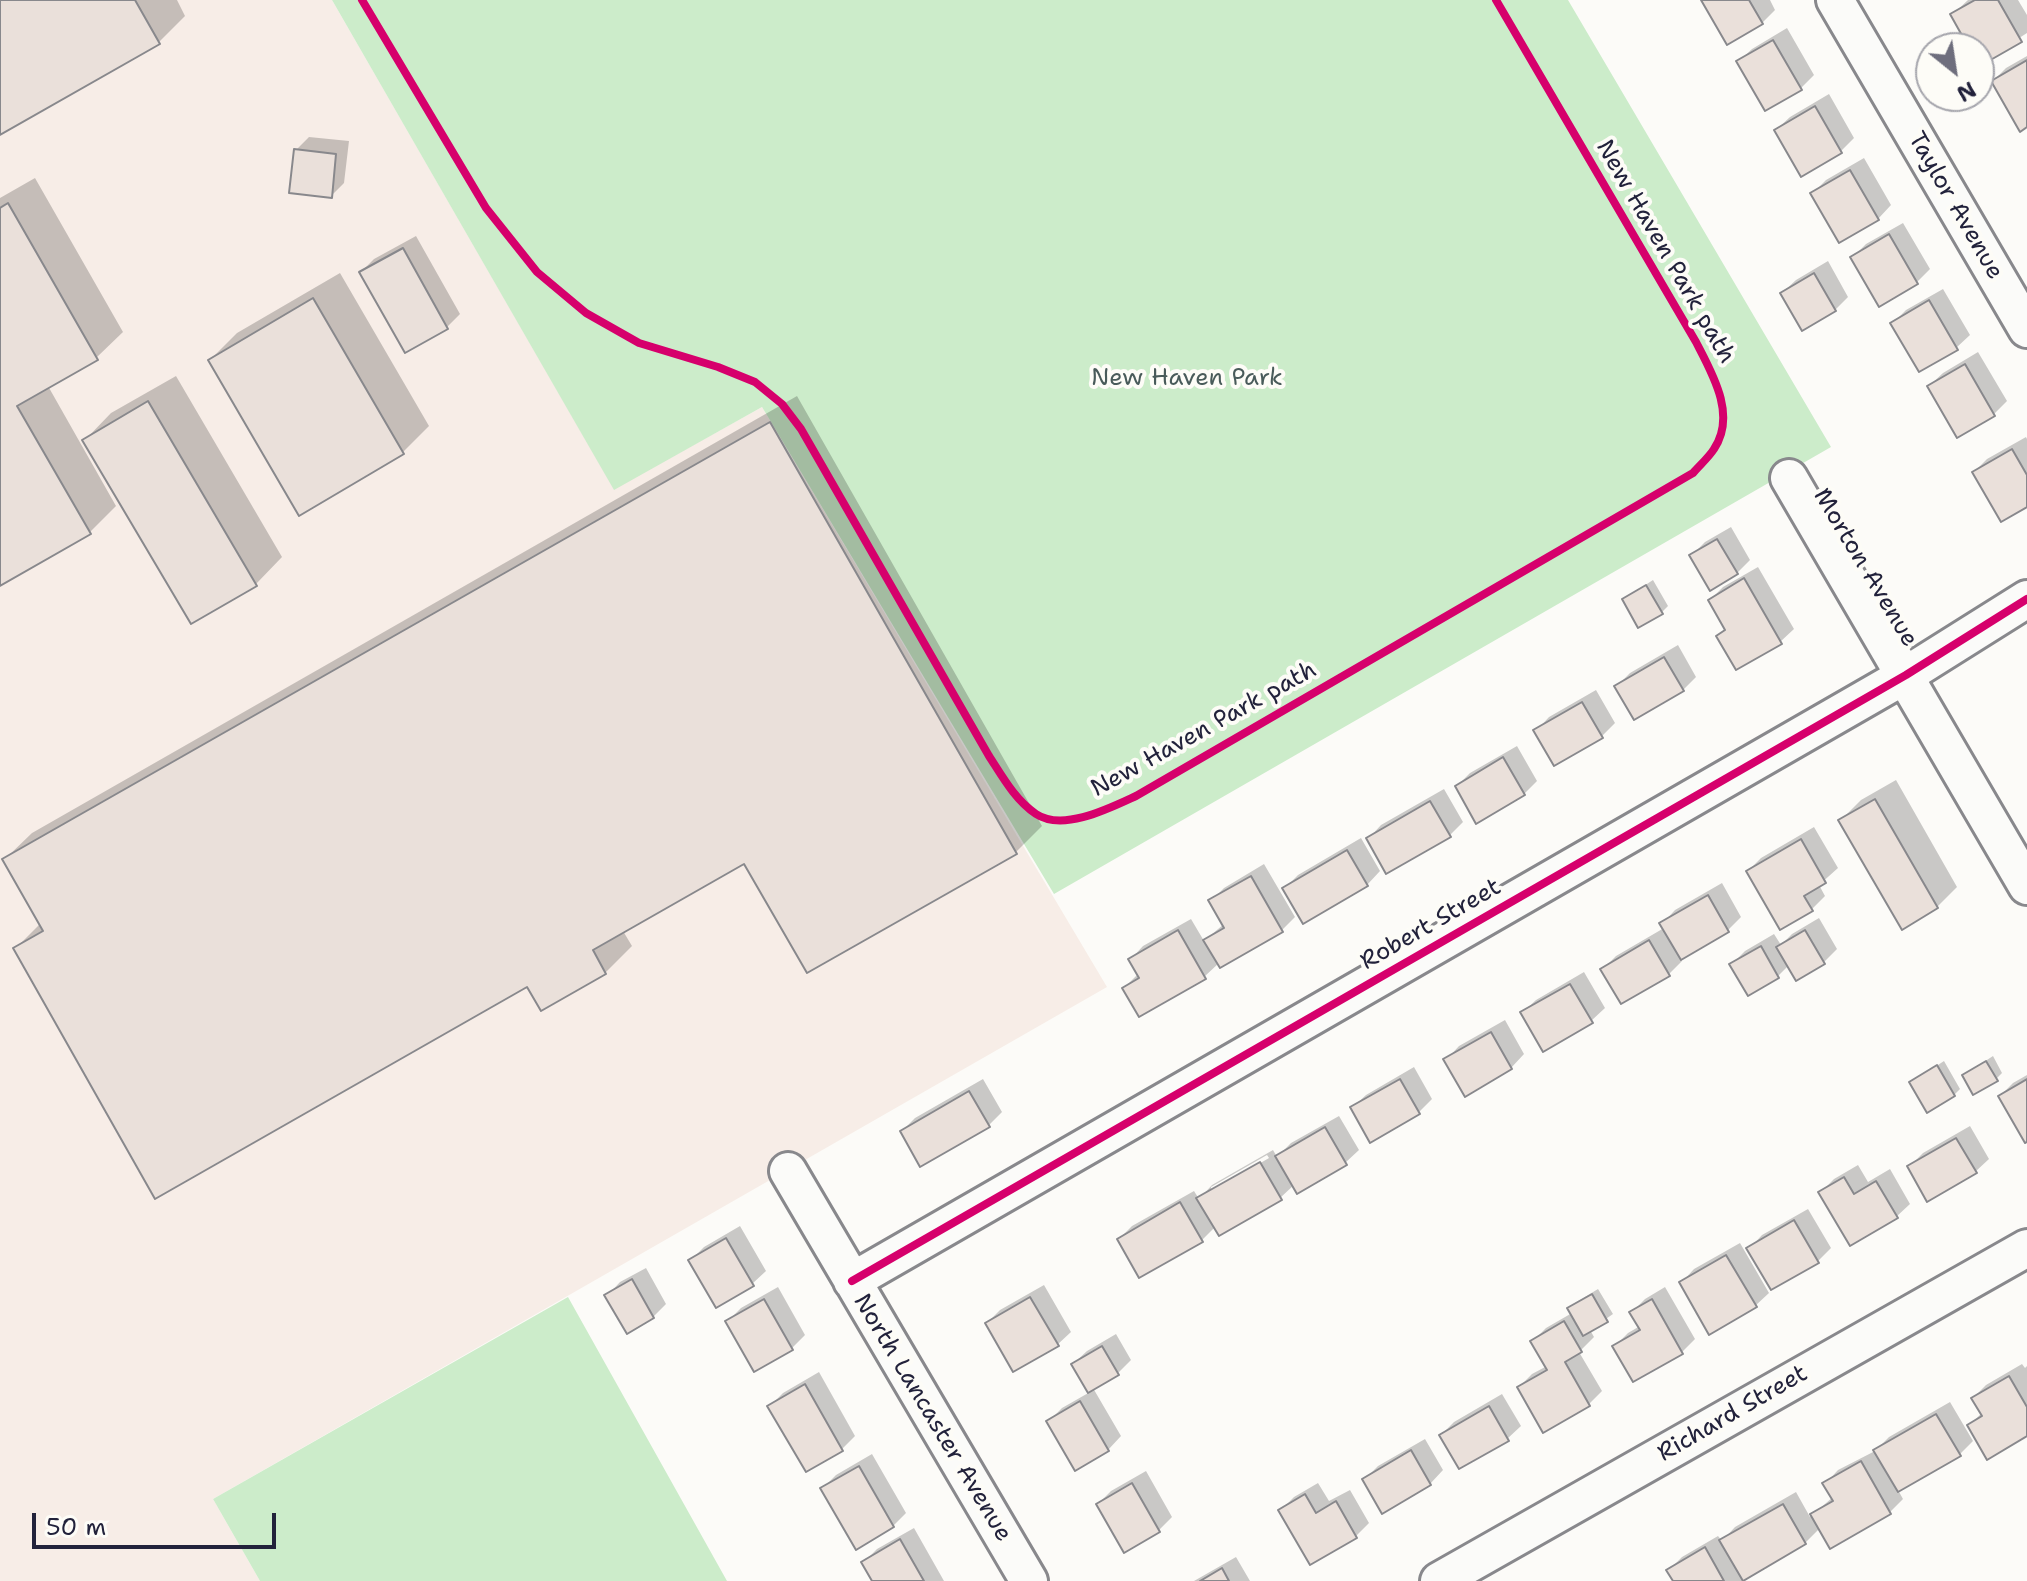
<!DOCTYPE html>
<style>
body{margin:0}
#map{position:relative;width:2027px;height:1581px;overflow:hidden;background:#fcfbf8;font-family:"Shantell Sans",sans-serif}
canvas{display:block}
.north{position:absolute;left:1915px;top:32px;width:80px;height:80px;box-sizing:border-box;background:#fdfcf7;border:2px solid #a5a5ac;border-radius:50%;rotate:150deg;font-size:22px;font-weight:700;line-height:32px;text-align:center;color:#22223b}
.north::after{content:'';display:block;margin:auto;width:28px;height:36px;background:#6e6e7d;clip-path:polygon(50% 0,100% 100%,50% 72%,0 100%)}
.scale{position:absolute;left:32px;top:1513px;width:244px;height:36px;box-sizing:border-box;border:4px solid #22223b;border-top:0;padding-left:10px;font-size:24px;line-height:28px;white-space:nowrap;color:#22223b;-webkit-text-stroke:6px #fdfcf7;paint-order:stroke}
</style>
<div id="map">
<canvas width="2027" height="1581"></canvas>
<div class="north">N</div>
<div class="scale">50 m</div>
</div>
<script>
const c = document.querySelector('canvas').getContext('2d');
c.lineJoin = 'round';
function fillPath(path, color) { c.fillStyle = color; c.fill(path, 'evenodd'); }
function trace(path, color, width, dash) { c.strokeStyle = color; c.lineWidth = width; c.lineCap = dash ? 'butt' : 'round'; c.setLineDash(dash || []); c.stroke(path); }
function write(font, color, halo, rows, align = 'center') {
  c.font = font + ' "Shantell Sans",sans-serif'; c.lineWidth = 8; c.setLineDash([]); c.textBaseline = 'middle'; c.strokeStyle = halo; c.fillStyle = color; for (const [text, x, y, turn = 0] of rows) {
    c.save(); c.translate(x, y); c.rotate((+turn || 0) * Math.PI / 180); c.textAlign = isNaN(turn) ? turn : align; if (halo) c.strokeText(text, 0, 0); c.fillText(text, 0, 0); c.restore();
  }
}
fillPath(new Path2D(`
 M0 0H332L614 489 762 407 1107 987 213 1499 260 1581H0Z`), '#f7ede7');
fillPath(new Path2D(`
 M332 0H1568L1831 447 1054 894 762 407 614 490Z
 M568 1297 727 1581H260L213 1499Z`), '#ccecca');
fillPath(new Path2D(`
 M0 0H177L185 16 159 42 0 133Z
 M1704 0H1770L1775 10 1762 23Z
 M1968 0H2018L2027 15V33L1980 63 1979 48H1972L1952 15Z
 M1787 28 1814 75 1801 88 1765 108 1738 62 1752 49Z
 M2027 56V125L1993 81 2006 68Z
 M1829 94 1854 138 1841 151 1802 174 1776 130 1790 117Z
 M309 137 349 141 344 183 331 196 296 150Z
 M1864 158 1891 205 1878 219 1813 193 1826 180Z
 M35 178 123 332 96 358 48 386 116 506 90 532 0 584V198Z
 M1903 223 1930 269 1917 282 1852 258 1866 244Z
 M416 236 460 314 447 327 361 272 374 259Z
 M1828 261 1848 297 1835 310 1782 293 1796 280Z
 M340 273 429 426 402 453 210 360 237 333Z
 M1943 289 1970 335 1956 348 1893 323 1906 310Z
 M1978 352 2007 401 1993 415 1929 386 1943 373Z
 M176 376 282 557 256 584 85 440 111 413Z
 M797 396 1042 826 1016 852 745 861 623 931 632 946 605 973 528 984 15 949 41 923 5 859 32 833Z
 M2026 437 2027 439V505L1974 472 1987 459Z
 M1731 527 1750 560 1737 573 1692 555 1705 542Z
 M1758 567 1794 629 1780 642 1718 636 1726 628 1710 600 1723 587Z
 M1653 580 1668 606 1662 612 1624 599Z
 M1678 645 1696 677 1683 690 1617 686 1630 673Z
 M1596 690 1615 723 1601 737 1536 731 1549 717Z
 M1517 746 1537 781 1524 794 1457 786 1470 773Z
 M1896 780 1957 887 1937 907 1841 820 1861 800Z
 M1444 789 1463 822 1450 835 1387 872 1368 839 1381 825Z
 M1814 827 1838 868 1819 885 1825 896 1812 909 1748 871 1761 858Z
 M1361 838 1380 871 1367 885 1285 888 1298 875Z
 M1264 864 1295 917 1282 930 1219 963 1204 977 1124 988 1138 974 1130 960 1143 946 1191 919 1204 941 1224 924 1211 901 1224 888Z
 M1722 883 1741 917 1728 930 1680 958 1682 961 1669 974 1603 969 1616 956 1664 928 1662 924 1675 910Z
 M1819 918 1837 949 1824 962 1789 965 1778 976 1732 964 1745 951 1774 934 1781 945 1792 934Z
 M1584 972 1605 1008 1591 1021 1522 1013 1536 1000Z
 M1505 1020 1524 1054 1511 1068 1446 1060 1459 1046Z
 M1993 1056 2002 1073 1996 1079 1964 1075Z
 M1944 1061 1960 1089 1954 1095 1912 1082Z
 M1414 1067 1432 1099 1419 1112 1352 1108 1366 1095Z
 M2027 1075V1140L2000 1096 2013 1083Z
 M983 1079 1002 1112 988 1126 902 1131 915 1118Z
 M1339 1116 1359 1150 1345 1163 1294 1185 1280 1198 1215 1227 1202 1240 1119 1239 1132 1226 1194 1191 1199 1199 1212 1185 1273 1150 1277 1157 1291 1143ZM1267 1155 1269 1158 1211 1192V1187Z
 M1970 1126 1989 1159 1975 1172 1910 1166 1923 1153Z
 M1858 1165 1868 1182 1890 1169 1910 1204 1896 1217 1821 1192 1834 1179Z
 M1808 1209 1831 1248 1818 1261 1749 1249 1762 1235Z
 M740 1226 766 1271 752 1284 691 1260 704 1247Z
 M1740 1243 1769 1293 1755 1306 1681 1283 1694 1269Z
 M646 1268 666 1304 653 1317 607 1296 620 1282Z
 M1044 1285 1071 1332 1057 1345 987 1323 1000 1310Z
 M778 1287 805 1335 792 1348 755 1369 728 1321 741 1308Z
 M1665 1287 1695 1339 1682 1352 1634 1380 1615 1346 1628 1333 1640 1326 1632 1312 1645 1299Z
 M1598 1289 1613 1314 1590 1330 1594 1337 1579 1352 1602 1391 1589 1404 1519 1387 1532 1374 1547 1366 1533 1341 1546 1328 1572 1313 1569 1309 1575 1303Z
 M1116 1334 1131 1360 1118 1373 1093 1388 1121 1436 1108 1450 1049 1421 1062 1408 1090 1392 1073 1364 1087 1351Z
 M2022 1364 2025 1368 2027 1366V1434L1969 1425 1982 1413 1973 1398 1986 1385Z
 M819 1372 855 1436 842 1449 807 1469 770 1406 783 1393Z
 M1502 1394 1521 1426 1507 1439 1441 1435 1454 1422Z
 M1950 1402 1973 1441 1960 1454 1898 1490 1903 1499 1890 1512 1830 1546 1820 1528 1805 1543 1743 1578 1745 1581H1675L1669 1570 1682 1557 1718 1536 1722 1541 1735 1527 1796 1492 1810 1517 1833 1497 1825 1484 1838 1470 1875 1451 1889 1437Z
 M1425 1439 1443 1470 1430 1484 1365 1479 1378 1466Z
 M872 1454 906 1513 893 1526 823 1488 836 1475Z
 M1146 1471 1172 1517 1159 1530 1125 1550 1098 1504 1111 1491Z
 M1318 1483 1329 1501 1350 1490 1369 1523 1356 1536 1311 1562 1281 1510 1294 1497Z
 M914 1528 944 1581H875L864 1562 877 1549Z
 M1236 1557 1250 1581H1194Z`), '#0003');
const building = new Path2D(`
 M0 0H135L160 44 0 135Z
 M1701 0H1749L1763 24 1727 45Z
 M1975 0H1998L2022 42 1980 66 1979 48H1969L1950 14Z
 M1773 40 1802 90 1765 111 1736 61Z
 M2027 60V127L2020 132 1991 81Z
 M1815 106 1842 153 1801 177 1774 130Z
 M294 149 336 154 332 198 289 193Z
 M1850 170 1879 220 1839 243 1810 193Z
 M8 203 98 360 17 406 91 534 0 586V208Z
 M1889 234 1918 284 1879 307 1850 257Z
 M403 248 448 329 405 353 359 272Z
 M1814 273 1836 311 1802 331 1780 293Z
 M313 298 404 454 299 516 208 360Z
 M1929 300 1958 350 1919 372 1890 323Z
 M1965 364 1995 416 1957 438 1927 386Z
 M148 401 257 586 191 624 82 440Z
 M770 422 1017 854 807 973 744 864 593 950 606 974 541 1011 527 987 155 1199 13 948 43 931 2 859Z
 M2012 449 2027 475V507L2001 522 1972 472Z
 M1717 539 1738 574 1710 591 1689 555Z
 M1744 578 1782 644 1736 670 1716 636 1725 630 1708 600Z
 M1646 585 1663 614 1638 628 1622 599Z
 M1664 657 1684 691 1634 720 1614 686Z
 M1582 702 1603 738 1554 766 1533 730Z
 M1503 757 1525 795 1476 824 1455 786Z
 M1875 799 1938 908 1902 930 1838 820Z
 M1430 801 1451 837 1386 874 1366 838Z
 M1801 839 1826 883 1804 896 1813 911 1780 930 1746 871Z
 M1347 850 1368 886 1303 924 1282 888Z
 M1251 876 1283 932 1220 968 1203 940 1224 928 1208 900Z
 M1708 895 1729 932 1681 960 1659 923Z
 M1178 930 1206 979 1139 1017 1122 988 1139 978 1128 959Z
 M1805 930 1825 964 1796 981 1776 947Z
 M1649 940 1670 976 1621 1004 1600 969Z
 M1761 946 1779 978 1748 996 1729 964Z
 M1570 984 1593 1023 1543 1052 1520 1012Z
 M1491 1032 1512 1069 1465 1097 1443 1059Z
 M1986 1061 1998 1081 1973 1095 1962 1075Z
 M1937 1065 1955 1096 1927 1113 1909 1082Z
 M1400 1079 1420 1114 1370 1143 1350 1107Z
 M2027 1079V1142L2025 1143 1998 1096Z
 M969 1091 990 1127 920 1167 900 1131Z
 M1325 1127 1347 1165 1297 1194 1275 1156Z
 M1956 1138 1977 1173 1927 1202 1907 1166Z
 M1260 1162 1282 1200 1219 1236 1196 1198Z
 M1844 1177 1854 1194 1876 1181 1898 1218 1850 1246 1818 1192Z
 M1180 1202 1203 1242 1139 1278 1117 1239Z
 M1794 1220 1819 1263 1771 1290 1746 1248Z
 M726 1238 754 1286 716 1308 688 1260Z
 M1726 1255 1757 1307 1709 1335 1679 1282Z
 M632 1279 654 1318 627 1334 604 1295Z
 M1592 1294 1608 1322 1583 1336 1567 1308Z
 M1030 1297 1059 1346 1013 1372 985 1323Z
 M764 1299 793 1350 754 1372 725 1321Z
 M1652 1299 1683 1354 1633 1382 1612 1346 1640 1330 1629 1312Z
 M1564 1321 1582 1352 1565 1362 1590 1406 1543 1433 1517 1387 1547 1370 1530 1341Z
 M1102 1346 1119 1375 1088 1393 1071 1364Z
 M2009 1376 2027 1407V1436L1987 1460 1967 1425 1982 1416 1971 1398Z
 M805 1384 843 1451 806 1472 767 1406Z
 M1080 1401 1109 1451 1075 1471 1046 1421Z
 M1489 1406 1509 1441 1459 1469 1439 1435Z
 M1936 1414 1961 1456 1898 1492 1873 1450Z
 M1411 1450 1431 1485 1382 1514 1362 1479Z
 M1861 1461 1891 1514 1830 1549 1810 1514 1833 1501 1822 1483Z
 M859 1466 894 1527 856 1550 820 1488Z
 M1132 1483 1160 1532 1124 1553 1096 1504Z
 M1305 1494 1316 1513 1336 1501 1357 1538 1310 1565 1278 1510Z
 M1783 1504 1806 1544 1743 1581 1719 1540Z
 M900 1539 924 1581H872L861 1562Z
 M1705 1547 1724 1581H1673L1666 1570Z
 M1222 1568 1229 1581H1200Z`);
fillPath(building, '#eae0da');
trace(building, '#88888c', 2);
const minor = new Path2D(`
 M1835 0 2027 329
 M1789 478 2027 886
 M788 1171 1029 1581
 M852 1281 1906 675 2027 599
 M1439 1581 2027 1248`);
trace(minor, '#88888c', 42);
trace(minor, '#fbfbf9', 36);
trace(new Path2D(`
 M362 0 486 208 537 272 586 313 639 343 718 367 755 382 782 404 801 429 989 756C1002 776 1015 800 1036 814 1063 832 1110 808 1136 796L1693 473C1700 465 1709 457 1714 449 1737 415 1712 373 1696 342L1496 0
 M852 1281 1906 675 2027 599`), '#d6006c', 8);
write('24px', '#22223b', '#fdfcf7', [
 ["Taylor Avenue",1955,206,60],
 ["New Haven Park path",1665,252,60],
 ["Morton Avenue",1865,568,59],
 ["New Haven Park path",1204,730,-29],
 ["Robert Street",1431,925,-30],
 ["Richard Street",1733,1414,-30],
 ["North Lancaster Avenue",932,1418,59]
]);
write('24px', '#495b5a', '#fdfcf7', [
 ["New Haven Park",1187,379]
]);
</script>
